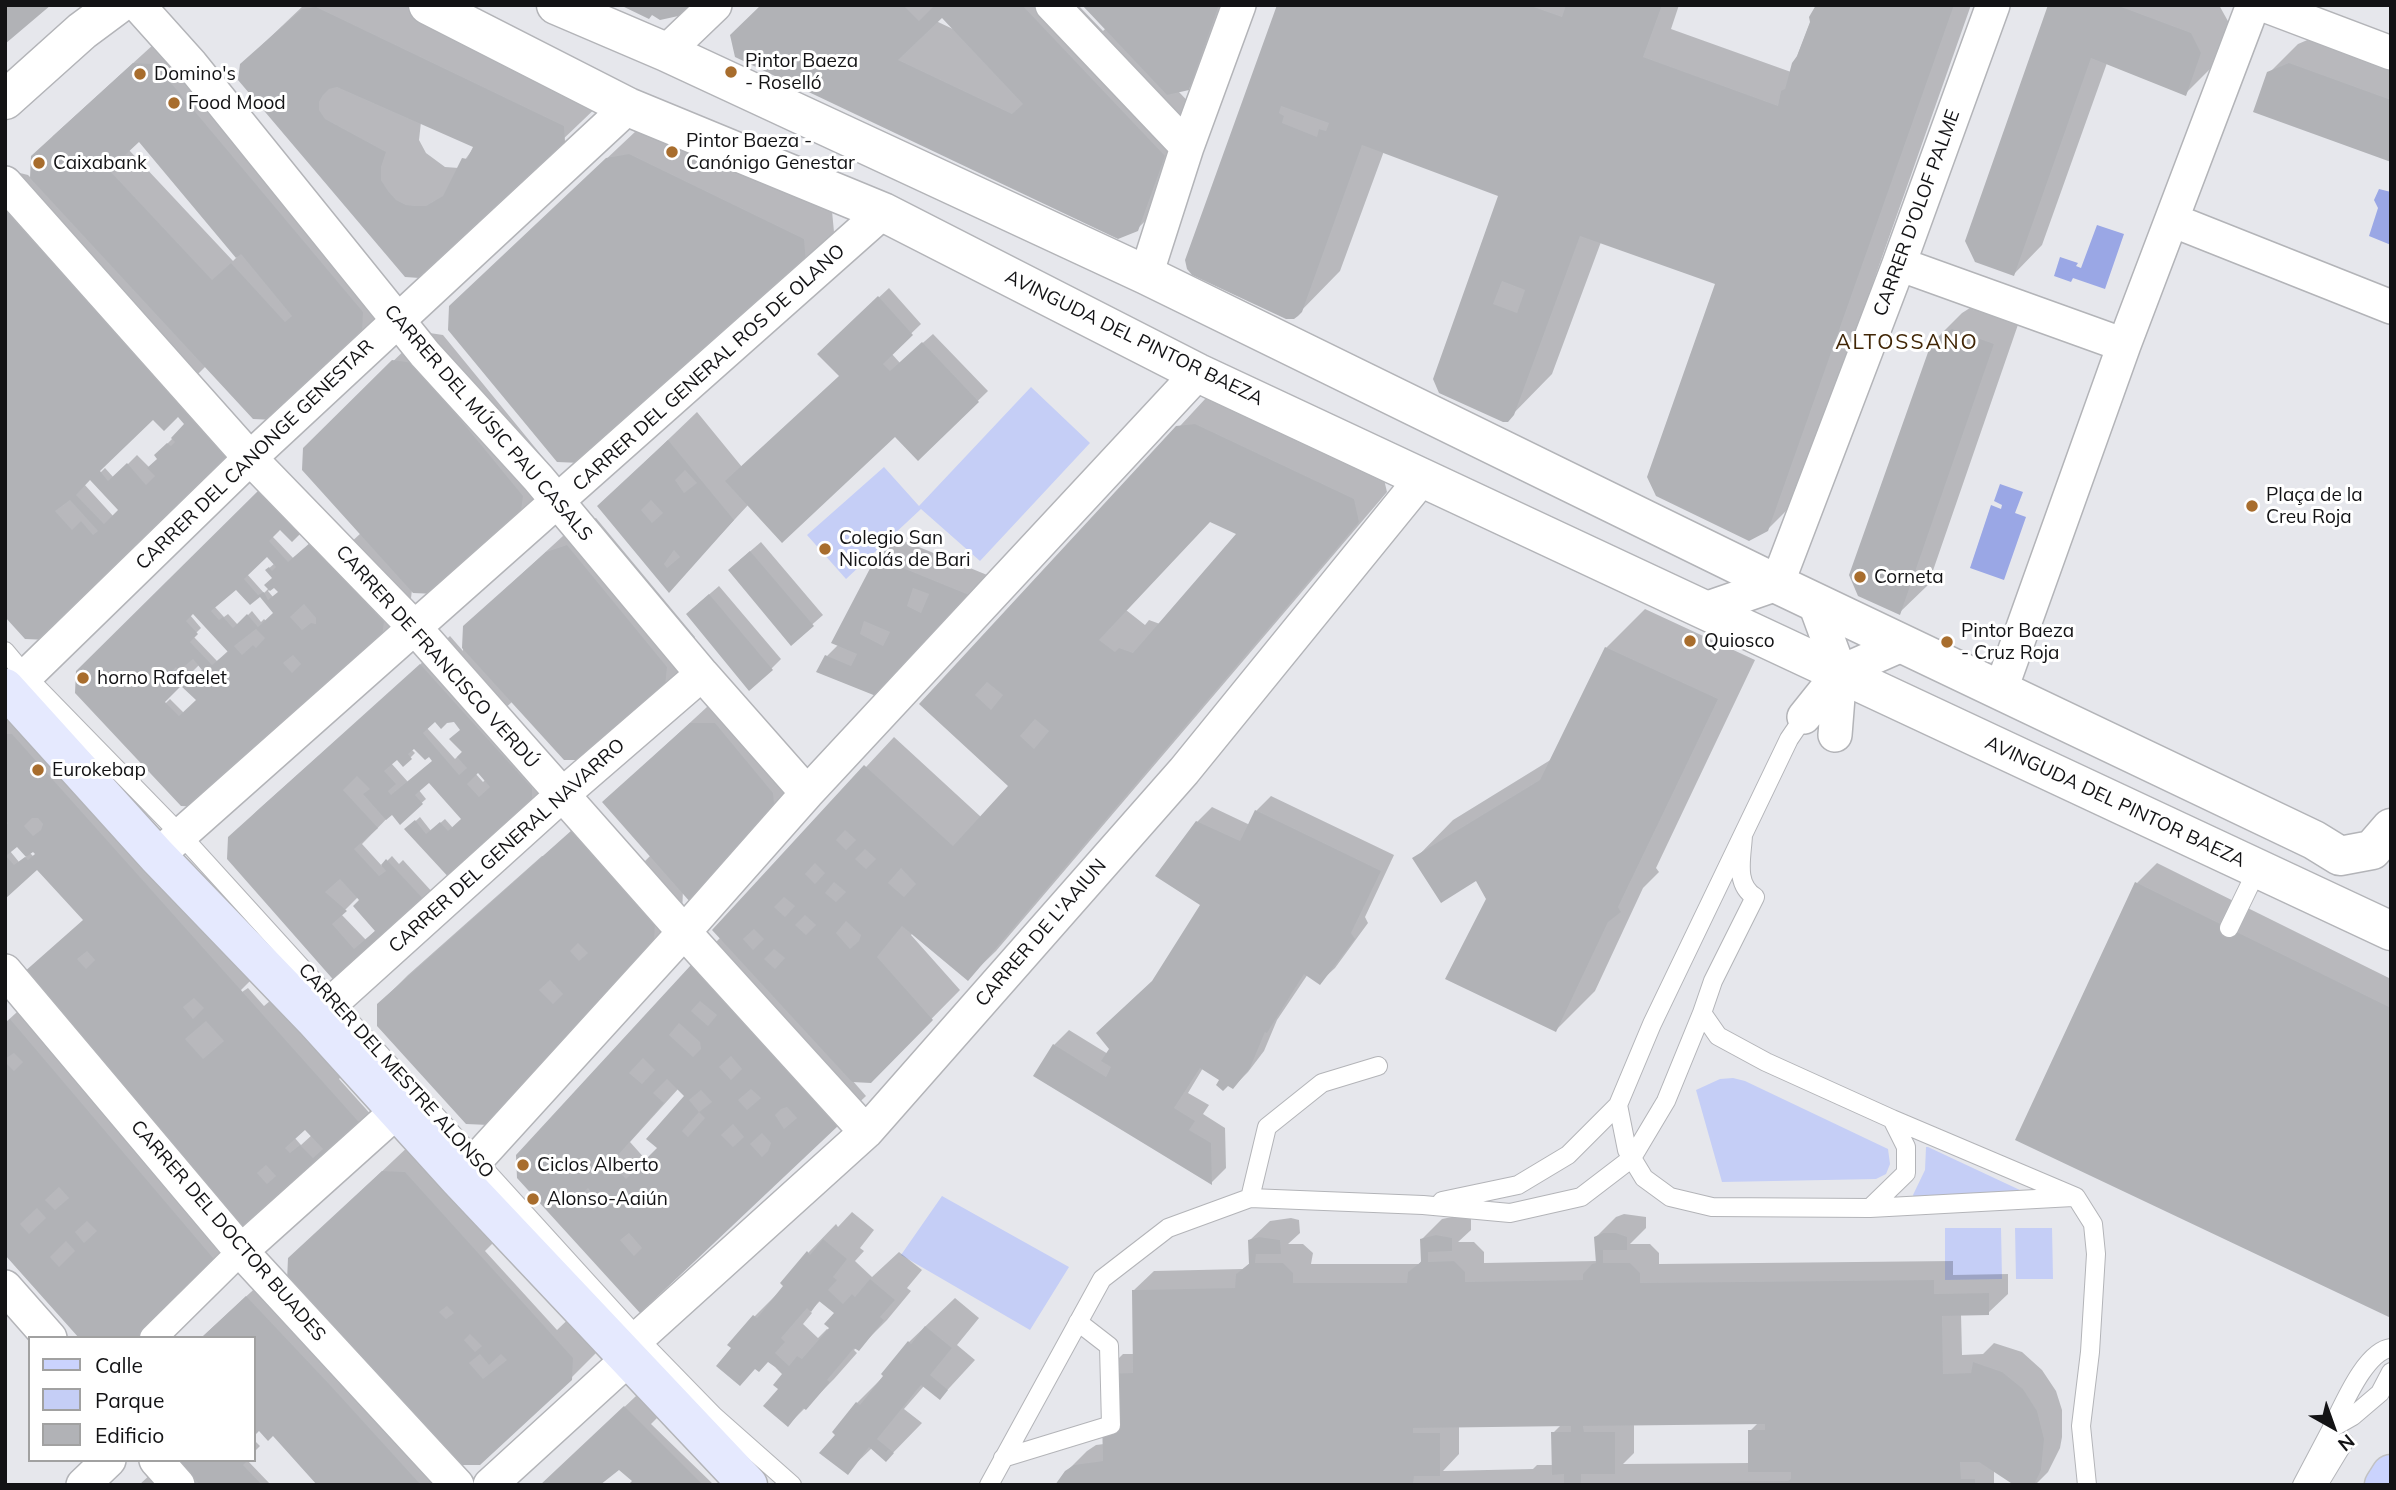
<!DOCTYPE html>
<meta charset="utf-8">
<style>
body{margin:0}
#map{position:relative;width:2396px;height:1490px;overflow:hidden;background:#e6e7ec;font-family:Mulish,sans-serif}
canvas{display:block}
.frame{position:absolute;inset:0;border:7px solid #131315;pointer-events:none}
.legend{position:absolute;left:28px;top:1336px;width:228px;height:126px;box-sizing:border-box;background:#fff;border:2px solid #a1a1a1;margin:0;padding:9px 12px;list-style:none;font-size:21px;color:#131315}
.legend li{display:flex;align-items:center;gap:14px;height:35px}
.legend b{width:35px;border:2px solid #a1a1a1}
.north{position:absolute;left:2298px;top:1392px;width:70px;height:70px;-webkit-text-stroke:5px #fff;paint-order:stroke;rotate:140deg;font-size:19px;font-weight:700;line-height:28px;text-align:center;color:#131315}
.north::after{content:'';display:block;margin:auto;width:24px;height:32px;background:#131315;clip-path:polygon(50% 0,100% 100%,50% 72%,0 100%)}
</style>
<div id="map">
<canvas width="2396" height="1490"></canvas>
<div class="frame"></div>
<ul class="legend">
<li><b style="height:9px;background:#cad3fd"></b>Calle</li>
<li><b style="height:19px;background:#c5cef6"></b>Parque</li>
<li><b style="height:19px;background:#b1b2b6"></b>Edificio</li>
</ul>
<div class="north">N</div>
</div>
<script>
const c = document.querySelector('canvas').getContext('2d');
c.lineJoin = 'round';
function fillPath(path, color) { c.fillStyle = color; c.fill(path, 'evenodd'); }
function trace(path, color, width, dash) { c.strokeStyle = color; c.lineWidth = width; c.lineCap = dash ? 'butt' : 'round'; c.setLineDash(dash || []); c.stroke(path); }
function write(font, color, halo, rows, align = 'center') {
  c.font = font + ' Mulish,sans-serif'; c.lineWidth = 6; c.setLineDash([]); c.textBaseline = 'middle'; c.strokeStyle = halo; c.fillStyle = color; for (const [text, x, y, turn = 0] of rows) {
    c.save(); c.translate(x, y); c.rotate((+turn || 0) * Math.PI / 180); c.textAlign = isNaN(turn) ? turn : align; if (halo) c.strokeText(text, 0, 0); c.fillText(text, 0, 0); c.restore();
  }
}
fillPath(new Path2D(`
 M1031 387 1090 443 980 561 921 509 846 579 807 535 884 467 919 506Z
 M1733 1078 1745 1081 1888 1149 1890 1164 1886 1174 1876 1179 1722 1182 1696 1090 1720 1079Z
 M1926 1147H1928L2022 1191 1914 1197 1913 1195 1925 1170Z
 M942 1196 1069 1267 1030 1330 901 1255Z
 M1945 1228H2001L2002 1279 1945 1280Z
 M2015 1228H2052L2053 1279H2016Z`), '#c5cef6');
fillPath(new Path2D(`
 M2379 189 2391 192V245L2369 236 2378 208 2374 200Z
 M2097 225 2124 234 2105 289 2073 278 2071 282 2054 276 2060 257 2078 263 2076 266 2081 268Z
 M2000 484 2023 492 2015 513 2026 517 2004 580 1970 568 1991 505 2001 509 2002 505 1994 501Z`), '#9aa7e5');
fillPath(new Path2D(`
 M304 5H431L603 101 420 276 241 65ZM421 122 475 146 459 168 445 167 426 153 419 140Z
 M762 5H951L936 21 955 30 956 5H1078L1103 31 1106 28 1084 5H1236L1217 59 1188 88 1178 91 1203 117 1177 190 1137 229Z
 M1279 5H1679L1671 29 1791 72 1817 5H1971L1796 501 1767 530 1718 283 1601 242 1552 374 1507 420 1441 392 1501 195 1384 151 1340 271 1297 315 1193 274Z
 M2050 5H2219L2229 23 2214 65 2185 94 2107 63 2042 245 2014 274Z
 M2319 35 2391 61V160L2269 73 2298 44Z
 M154 44 381 314 361 334 206 366 185 387 242 450 5 613V177L12 171 28 175 32 179 53 136ZM139 140 237 257 233 261 129 150ZM159 412 178 415 187 424 156 455 159 459 150 468 137 455 114 478 105 468 93 480 121 510 114 517 84 484Z
 M637 130 832 211 834 232 805 261 480 278Z
 M889 288 921 324 891 353 900 363 933 334 988 391 918 459 895 435 749 504 669 590 599 506 697 412 742 467 841 376 829 344Z
 M1981 301 2021 316 1928 585 1899 613 1933 342 1962 313Z
 M423 332 443 335 551 467 548 488 519 518 412 590 409 614 182 804 77 693 280 528 272 536 294 559 334 558 361 533 334 419ZM267 555 275 563 267 570 274 577 269 588 264 593 247 574ZM274 585 280 591 273 597 268 591ZM236 587 250 603 260 595 275 612 266 621 264 619 261 622 252 611 238 625 228 614 224 617 214 606ZM193 612 229 650 217 661 193 636 201 628 190 615ZM200 664 204 669 197 676 193 671ZM187 677 198 700 184 713 170 699 129 739 126 737Z
 M1206 398 1382 471 1387 492 996 951 967 979 913 933 911 935 960 990 870 1081 852 1080 866 1096 640 1310 518 1178 692 966 721 937 714 930 894 737 981 817 1010 786 922 704ZM1211 520 1239 533 1160 624 1149 620 1145 625 1126 610ZM679 1088 687 1096 659 1148 647 1161 630 1142Z
 M596 518 695 637 693 658 663 687 513 701 501 712 551 789 453 879 407 829 420 817 431 831 445 819 453 828 463 819 429 780 418 789 426 799 400 822 404 801 362 844 382 866 392 856 399 864 403 860 434 894 338 983 230 838 259 809 404 680 450 636 463 651 465 626 576 524ZM435 719 446 722 454 720 462 729 463 751 455 759 426 727ZM415 746 434 760 408 782 391 763 397 758 403 765 415 753 411 749ZM478 771 486 779 483 782 475 773ZM358 897 376 930 366 940 341 914Z
 M897 538 992 577 881 696 827 656 839 644 877 558Z
 M761 542 823 615 791 643 740 560Z
 M719 586 781 659 771 669 698 604Z
 M1645 609 1755 660 1656 868 1659 872 1643 888 1595 991 1556 1030 1476 879 1415 859 1453 820 1552 759 1606 648Z
 M720 695 744 696 801 765 802 783 683 890 682 915 591 1013 379 1004 408 975 542 856 641 865 651 855 604 802Z
 M21 705 55 722 31 746 57 775 82 752 256 975 241 990 242 992 248 988 264 1006 290 984 357 1060 339 1079 374 1118 139 1338 5 1251V1023L40 991 84 920 37 867 5 896V720ZM17 845 27 856 19 862 10 851ZM33 849 37 854 34 857 29 852ZM305 1127 312 1135 301 1145 294 1137Z
 M1271 796 1394 855 1365 917 1368 923 1335 968 1320 982 1308 974 1277 1020 1264 1051 1248 1072 1233 1087 1203 1068 1188 1093 1209 1105 1203 1114 1225 1128 1226 1168 1212 1182 1054 1045 1069 1030 1108 1054 1202 904 1197 822 1212 807 1250 825 1256 811Z
 M2157 863 2391 979V1316L2017 1139 2137 883Z
 M412 1143 509 1227 485 1251 557 1330 581 1307 600 1349 571 1378 455 1463 459 1485H320L274 1434 259 1429 254 1434V1338H201L276 1269 289 1283 290 1258Z
 M852 1212 874 1230 860 1248 864 1251 855 1261 872 1277 899 1252 922 1270 907 1288 911 1291 887 1320 858 1349 856 1348 854 1350 857 1353 834 1379 788 1425 781 1389 784 1374 754 1317 783 1288 808 1253 836 1224 838 1227ZM821 1300 836 1313 834 1333 827 1329 818 1338 803 1324 812 1313 810 1311Z
 M1624 1214 1646 1217V1228L1630 1244H1650L1659 1253V1264L1953 1261V1275L2008 1274V1294L1988 1313 1961 1314 1962 1355 1983 1354 1994 1343 2022 1352 2042 1370 2056 1391 2062 1410V1437L2060 1448 2048 1472 2035 1485H2017L1994 1470V1485H1058L1066 1472 1087 1451 1096 1445 1104 1444 1103 1374 1123 1354H1134V1290L1154 1271 1243 1269 1251 1262 1250 1240 1270 1221 1291 1218 1299 1220 1300 1233 1288 1244H1303L1313 1253 1311 1264H1419L1422 1260V1239L1442 1219 1457 1216 1471 1218V1230L1458 1242H1474L1484 1252V1263L1597 1261 1596 1237 1616 1217ZM1758 1423 1750 1431V1463L1623 1464 1634 1453V1424ZM1561 1425 1553 1433 1554 1465H1537L1533 1469 1443 1471 1459 1454V1426Z
 M955 1298 979 1318 957 1345 975 1360 940 1398 924 1386 904 1409 922 1423 886 1460 872 1448 847 1472 838 1435 857 1403 885 1375 883 1374 909 1342Z
 M654 1379 675 1400 651 1424 714 1485H630L634 1481 598 1432Z
 M254 1440 260 1446 254 1452Z
 M166 1460H247L271 1485H139Z`), '#0003');
fillPath(new Path2D(`
 M5 5H51L5 44Z
 M620 5H694L683 15 660 20 652 15 649 19Z
 M761 5H906L905 7 919 21 935 5H1022L1165 156 1138 231 1118 239 735 57 730 35ZM942 18 1023 104 1012 114 898 60Z
 M1082 5H1219L1189 90 1167 95Z
 M1277 5H1528L1562 17 1566 5H1662L1643 57 1778 106 1781 91 1785 89 1792 63 1797 56 1810 22 1809 17 1816 5H1954L1768 531 1749 541 1656 496 1647 477 1715 284 1580 236 1514 415 1508 422H1503L1439 393 1433 379 1498 196 1362 145 1302 312 1298 316 1294 319H1286L1192 275 1187 269 1185 260ZM1281 106 1329 123 1326 131 1319 129 1317 137 1282 123 1284 116 1279 113ZM1502 281 1525 290 1517 313 1493 304Z
 M2048 5H2116L2191 33 2201 53 2186 96 2091 58 2014 276 1975 262 1965 241Z
 M316 7 564 126 565 142 420 278 405 277 238 80 240 64 302 9ZM337 87 473 147 467 159 462 158 443 196 426 206H415L406 205 396 200 388 191 381 180V167L386 152 325 119 319 110V102L323 95 329 89Z
 M133 63 155 64 363 312 362 336 275 420 253 419 30 178 31 156ZM139 142 236 258 241 254 292 316 285 322 231 263 212 280 109 170Z
 M2289 63 2391 100V162L2253 112 2267 72Z
 M629 154 804 239 806 262 581 463 557 462 448 330 449 306 606 158Z
 M5 210 234 461 48 640 25 639 5 617ZM178 417 184 424 171 438 175 442 171 446 167 443 154 455 157 459 147 468 155 476 146 485 127 463 108 481 100 471 153 420 164 431ZM90 480 118 510 104 524 76 495ZM70 500 98 531 93 535 81 521 72 530 55 511Z
 M878 296 913 335 883 364 890 371 922 342 979 402 918 461 895 437 782 543 725 481 839 376 817 354Z
 M1952 329 1994 344 1900 615 1858 596 1849 575 1932 341Z
 M392 360 414 363 523 496 520 519 436 594 413 593 302 470 303 448Z
 M1195 424 1354 499 1359 522 968 981 902 926 877 957 933 1020 871 1083 852 1082 712 930 864 765 953 846 1008 786 919 704 1176 426ZM1210 522 1236 534 1133 653 1119 648 1115 652 1099 640ZM987 682 1003 695 991 710 975 695ZM1035 719 1049 731 1034 749 1020 736ZM845 830 856 840 846 850 836 840ZM865 849 876 859 866 869 855 859ZM815 863 825 873 815 884 805 874ZM901 868 916 884 904 897 888 883ZM834 882 846 892 836 902 825 893ZM784 897 795 906 785 917 774 907ZM805 915 816 925 806 935 795 925ZM846 921 861 935 859 941 850 949 836 933ZM754 929 764 939 753 950 743 939ZM774 949 785 958 775 969 764 959Z
 M668 440 734 520 669 593 597 506ZM685 470 697 483 684 493 675 480ZM651 500 663 513 652 523 641 510ZM674 550 680 557 667 568 664 564Z
 M262 487 302 532 292 542 280 530 269 541 288 562 311 542 384 622 381 644 201 807 181 806 75 693 76 671ZM267 557 276 567 272 571 269 567 265 570 272 578 264 585 270 591 274 588 278 592 268 600 264 592 258 595 244 579ZM236 590 250 605 260 597 273 613 258 627 247 614 233 628 223 617 219 620 211 611ZM304 604 316 618V624L311 623 302 630 290 617ZM193 614 228 652 212 665 190 642 198 634 186 621ZM256 629 265 638 256 648 253 645 242 655 234 646ZM293 655 301 664 292 673 283 663ZM193 659 202 670 192 679 190 676 186 678 179 671 163 686 161 683 176 667 179 671ZM181 686 196 700 179 716 165 702Z
 M567 545 667 667 665 688 584 760H564L462 648 463 626 546 552Z
 M750 551 814 626 791 646 728 570Z
 M876 557 974 597 881 698 816 672 825 655 851 666 857 654 831 643ZM913 588 929 594 921 613 907 606ZM864 621 890 632 883 646 860 634Z
 M709 594 773 670 749 691 686 614Z
 M1605 647 1718 699 1618 907 1621 912 1608 922 1556 1032 1445 979 1486 899 1476 881 1441 903 1412 858 1540 780Z
 M420 664 532 788V810L453 882 404 829 415 820 426 834 440 822 448 831 461 819 429 783 415 795 423 804 400 825 392 815 386 820 363 794 370 789 357 776 343 790 378 828 354 849 379 876 386 871 381 865 386 859 428 904 338 985 227 859 228 837ZM435 722 441 729 447 723 454 722 460 730 449 739 462 752 457 757 467 768 459 775 423 733ZM414 749 425 760 429 757 432 761 391 795 388 791 396 784 384 771 397 760 403 767 412 759 408 754ZM478 773 490 787 479 797 467 784ZM340 879 359 900 353 906 375 931 354 949 332 924 347 911 325 892Z
 M690 723H715L773 793 775 813 691 903 602 802Z
 M5 734H12L365 1129 248 1237 23 973 83 920 37 870 5 899V826L8 823 5 820ZM32 818H38L43 824 41 830 33 836 24 826ZM17 847 26 857 33 852 35 854 28 860 25 857 14 865 6 856ZM87 951 95 960 86 969 77 959ZM194 998 204 1008 193 1019 183 1007ZM206 1021 224 1041 203 1059 185 1039ZM305 1130 323 1149 313 1158 300 1145 290 1153 285 1148ZM266 1165 276 1176 267 1184 257 1173Z
 M1255 810 1381 871 1351 933 1355 939 1320 985 1304 974 1267 1033 1265 1032 1250 1068 1233 1089 1228 1086 1223 1091 1216 1085 1219 1080 1200 1068 1174 1108 1195 1121 1189 1130 1211 1143 1212 1185 1033 1076 1053 1044 1106 1077 1111 1067 1101 1061 1109 1049 1096 1033 1152 981 1200 905 1155 876 1196 821 1240 841Z
 M572 830 655 922 654 945 489 1125 466 1124 377 1026V1004ZM578 943 588 953 579 961 570 951ZM550 980 563 994 553 1004 539 990Z
 M2135 882 2391 1008V1318L2015 1140Z
 M691 965 839 1125 640 1313 517 1178 516 1155ZM700 1001 717 1015 708 1026 691 1011ZM679 1023 700 1042 701 1049 693 1057 669 1035ZM731 1056 742 1069 731 1080 719 1067ZM643 1058 655 1070 642 1084 629 1073ZM667 1079 684 1096 646 1139 657 1148 626 1179 611 1163 664 1103 653 1093ZM751 1089 761 1098 747 1110 738 1100ZM701 1090 712 1102 699 1112 689 1100ZM787 1107 797 1118 784 1129 775 1115 781 1109ZM699 1112 705 1118 688 1137 682 1131ZM733 1124 744 1137 733 1147 721 1135ZM762 1133 771 1143 768 1151 762 1157 750 1144ZM588 1188 601 1203 594 1210 580 1196ZM629 1233 642 1248 634 1256 620 1240Z
 M10 1019 219 1265 142 1338H79L5 1255V1062L14 1071 23 1062 14 1053 5 1059V1023ZM59 1187 69 1198 55 1210 45 1200ZM37 1208 46 1218 29 1234 20 1224ZM87 1221 97 1231 84 1243 75 1232ZM66 1241 75 1251 59 1267 50 1257Z
 M382 1171 405 1172 573 1358 572 1380 480 1465H457L287 1281 288 1258ZM447 1306 454 1313 446 1319 439 1312ZM470 1334 482 1346 475 1352 464 1340ZM480 1354 489 1365 501 1354 507 1360 483 1379 469 1363Z
 M1603 1233H1616L1627 1237V1250H1603V1263H1630L1640 1273V1283L1934 1280V1294L1989 1293V1315L1942 1316 1943 1374 1971 1373 1973 1362 2002 1372 2023 1389 2037 1411 2044 1439 2041 1470 2034 1485H2014L1979 1462H1960L1961 1479H1975V1485H1680V1482L1788 1481 1791 1479V1472H1748V1430H1765V1424L1583 1426 1584 1432H1615V1474H1581V1485H1564V1474L1552 1475 1551 1432H1571V1426L1413 1428V1433H1440V1476H1414L1413 1485H1055L1065 1471 1074 1465 1103 1461 1101 1374 1133 1373 1132 1290 1235 1288 1236 1274 1249 1264 1248 1240 1259 1237 1280 1240 1281 1254H1256L1255 1263H1283L1293 1273V1283H1407L1408 1272 1421 1262 1420 1239 1436 1235 1452 1238V1251L1428 1252V1262L1454 1261 1465 1272V1282L1583 1280V1274L1592 1264 1596 1263 1594 1237Z
 M823 1239 847 1259 833 1277 837 1280 828 1290 843 1304 852 1294 855 1297 870 1279 895 1300 880 1317 884 1320 859 1351 854 1348 827 1380 830 1382 806 1410 803 1408 788 1427 763 1406 778 1389 773 1385 782 1374 775 1367 768 1362 759 1372 755 1369 740 1386 716 1366 731 1348 727 1345 753 1315 757 1318 783 1286 780 1283 807 1251 810 1255ZM819 1301 834 1313 824 1324 829 1328 802 1359 797 1356 789 1366 775 1353 785 1342 781 1338 807 1308 811 1312Z
 M246 1296 330 1385 421 1485H317L273 1436 268 1441 259 1431 254 1436V1338H201Z
 M925 1326 952 1348 930 1375 948 1390 940 1400 921 1385 877 1439 894 1453 886 1462 869 1447 848 1475 819 1453 835 1435 832 1432 856 1402 860 1405 883 1376 881 1374 908 1341 911 1344Z
 M624 1406 703 1485H628L632 1481 619 1470 600 1485H540Z
 M181 1460H248L243 1465 262 1485H200L179 1462Z`), '#b1b2b6');
const service = new Path2D(`
 M5 651 26 676 181 835 638 1338 714 1416 792 1485
 M1743 835C1742 857 1734 884 1755 897L1713 981 1702 1013 1718 1036 1766 1062 1892 1119 1906 1147V1173L1870 1208 1712 1207 1670 1197 1644 1178 1627 1150 1618 1105 1652 1024 1789 739 1804 717
 M2229 928 2258 868
 M1892 1119 2076 1197 2093 1224 2096 1254 2090 1352 2081 1426 2087 1485
 M1250 1198 1267 1127 1322 1083 1378 1066
 M1442 1201 1518 1185 1568 1155 1618 1105
 M1870 1208 2073 1197
 M2332 1427C2343 1406 2365 1351 2391 1348
 M1003 1458 1111 1425 1109 1346 1078 1322
 M989 1485 1102 1279 1168 1228 1250 1198 1423 1205 1510 1213 1581 1197 1632 1158 1666 1101 1702 1013
 M2302 1485 2332 1428 2353 1416 2380 1393 2391 1372
 M2318 1485 2344 1442`);
const pedestrian = new Path2D(`
 M153 1338 241 1251`);
const minor = new Path2D(`
 M138 5 191 64 425 354 538 478 702 674 807 793
 M1052 5 1187 147
 M2264 5 2391 53
 M666 52 715 5
 M5 183 250 458 415 628 684 932 866 1132
 M2172 220 2391 307
 M1899 264 2124 345
 M1146 275 1187 147 1239 5
 M1814 601 1840 672 1835 735
 M1705 609 1777 584 1899 264 1993 5
 M2001 689 2124 345 2253 5
 M5 692 26 676 250 458 628 107
 M1804 717 1840 672 1904 644
 M157 856 883 212
 M5 971 241 1251 457 1485
 M314 1019 562 795 702 674
 M459 1179 684 932 807 793 1198 373
 M241 1251 397 1111
 M5 1287 50 1338
 M156 1460 178 1485
 M83 1485 109 1460
 M490 1485 628 1359 638 1338 866 1132 1184 771 1423 477`);
const tertiary = new Path2D(`
 M428 5 628 107 883 212 1198 373 2391 931
 M556 5 666 52 1146 275 1777 584 2314 840 2340 856 2372 850 2391 828
 M5 100 82 31 117 5`);
const secondary = new Path2D(`
 M5 688 157 856 314 1019 459 1179 748 1485`);
const primary = new Path2D(`
 M2384 1485 2391 1474`);
trace(service, '#b3b4b8', 20);
trace(pedestrian, '#b3b4b8', 29);
trace(minor, '#b3b4b8', 36);
trace(tertiary, '#b3b4b8', 41);
trace(secondary, '#b3b4b8', 41);
trace(primary, '#c2c2c2', 41);
trace(service, '#fff', 18);
trace(pedestrian, '#fff', 26);
trace(minor, '#fff', 33);
trace(tertiary, '#fff', 38);
trace(secondary, '#e5e9fe', 38);
trace(primary, '#cad3fd', 38);
for (const [x, y, r, color] of [
 [731,72,7,"#a86d2d"],
 [140,74,7,"#a86d2d"],
 [174,103,7,"#a86d2d"],
 [672,152,7,"#a86d2d"],
 [39,163,7,"#a86d2d"],
 [2252,506,7,"#a86d2d"],
 [825,549,7,"#a86d2d"],
 [1860,577,7,"#a86d2d"],
 [1690,641,7,"#a86d2d"],
 [1947,642,7,"#a86d2d"],
 [83,678,7,"#a86d2d"],
 [38,770,7,"#a86d2d"],
 [523,1165,7,"#a86d2d"],
 [533,1199,7,"#a86d2d"]
]) { const dot = new Path2D(); dot.arc(x, y, r, 0, 2 * Math.PI); c.fillStyle = color; c.fill(dot); trace(dot, '#fff', 2.5); }
write('19px', '#131315', '#fff', [
 ["Pintor Baeza",745,61],
 ["- Roselló",745,83],
 ["Domino's",154,74],
 ["Food Mood",188,103],
 ["Pintor Baeza -",686,141],
 ["Canónigo Genestar",686,163],
 ["Caixabank",53,163],
 ["Plaça de la",2266,495],
 ["Creu Roja",2266,517],
 ["Colegio San",839,538],
 ["Nicolás de Bari",839,560],
 ["Corneta",1874,577],
 ["Pintor Baeza",1961,631],
 ["- Cruz Roja",1961,653],
 ["Quiosco",1704,641],
 ["horno Rafaelet",97,678],
 ["Eurokebap",52,770],
 ["Ciclos Alberto",537,1165],
 ["Alonso-Aaiún",547,1199]
], 'left');
write('19px', '#131315', '#fff', [
 ["CARRER D'OLOF PALME",1917,213,-70],
 ["AVINGUDA DEL PINTOR BAEZA",1134,338,26],
 ["CARRER DEL GENERAL ROS DE OLANO",709,368,-42],
 ["CARRER DEL MÚSIC PAU CASALS",488,423,49],
 ["CARRER DEL CANONGE GENESTAR",255,455,-44],
 ["CARRER DE FRANCISCO VERDÚ",437,657,48],
 ["AVINGUDA DEL PINTOR BAEZA",2115,802,25],
 ["CARRER DEL GENERAL NAVARRO",507,846,-42],
 ["CARRER DE L'AAIUN",1041,933,-49],
 ["CARRER DEL MESTRE ALONSO",396,1071,48],
 ["CARRER DEL DOCTOR BUADES",228,1231,49]
]);
c.letterSpacing = '2px';
write('21px', '#412606', '#fff', [
 ["ALTOSSANO",1907,343]
]);
c.letterSpacing = '0px';
</script>
